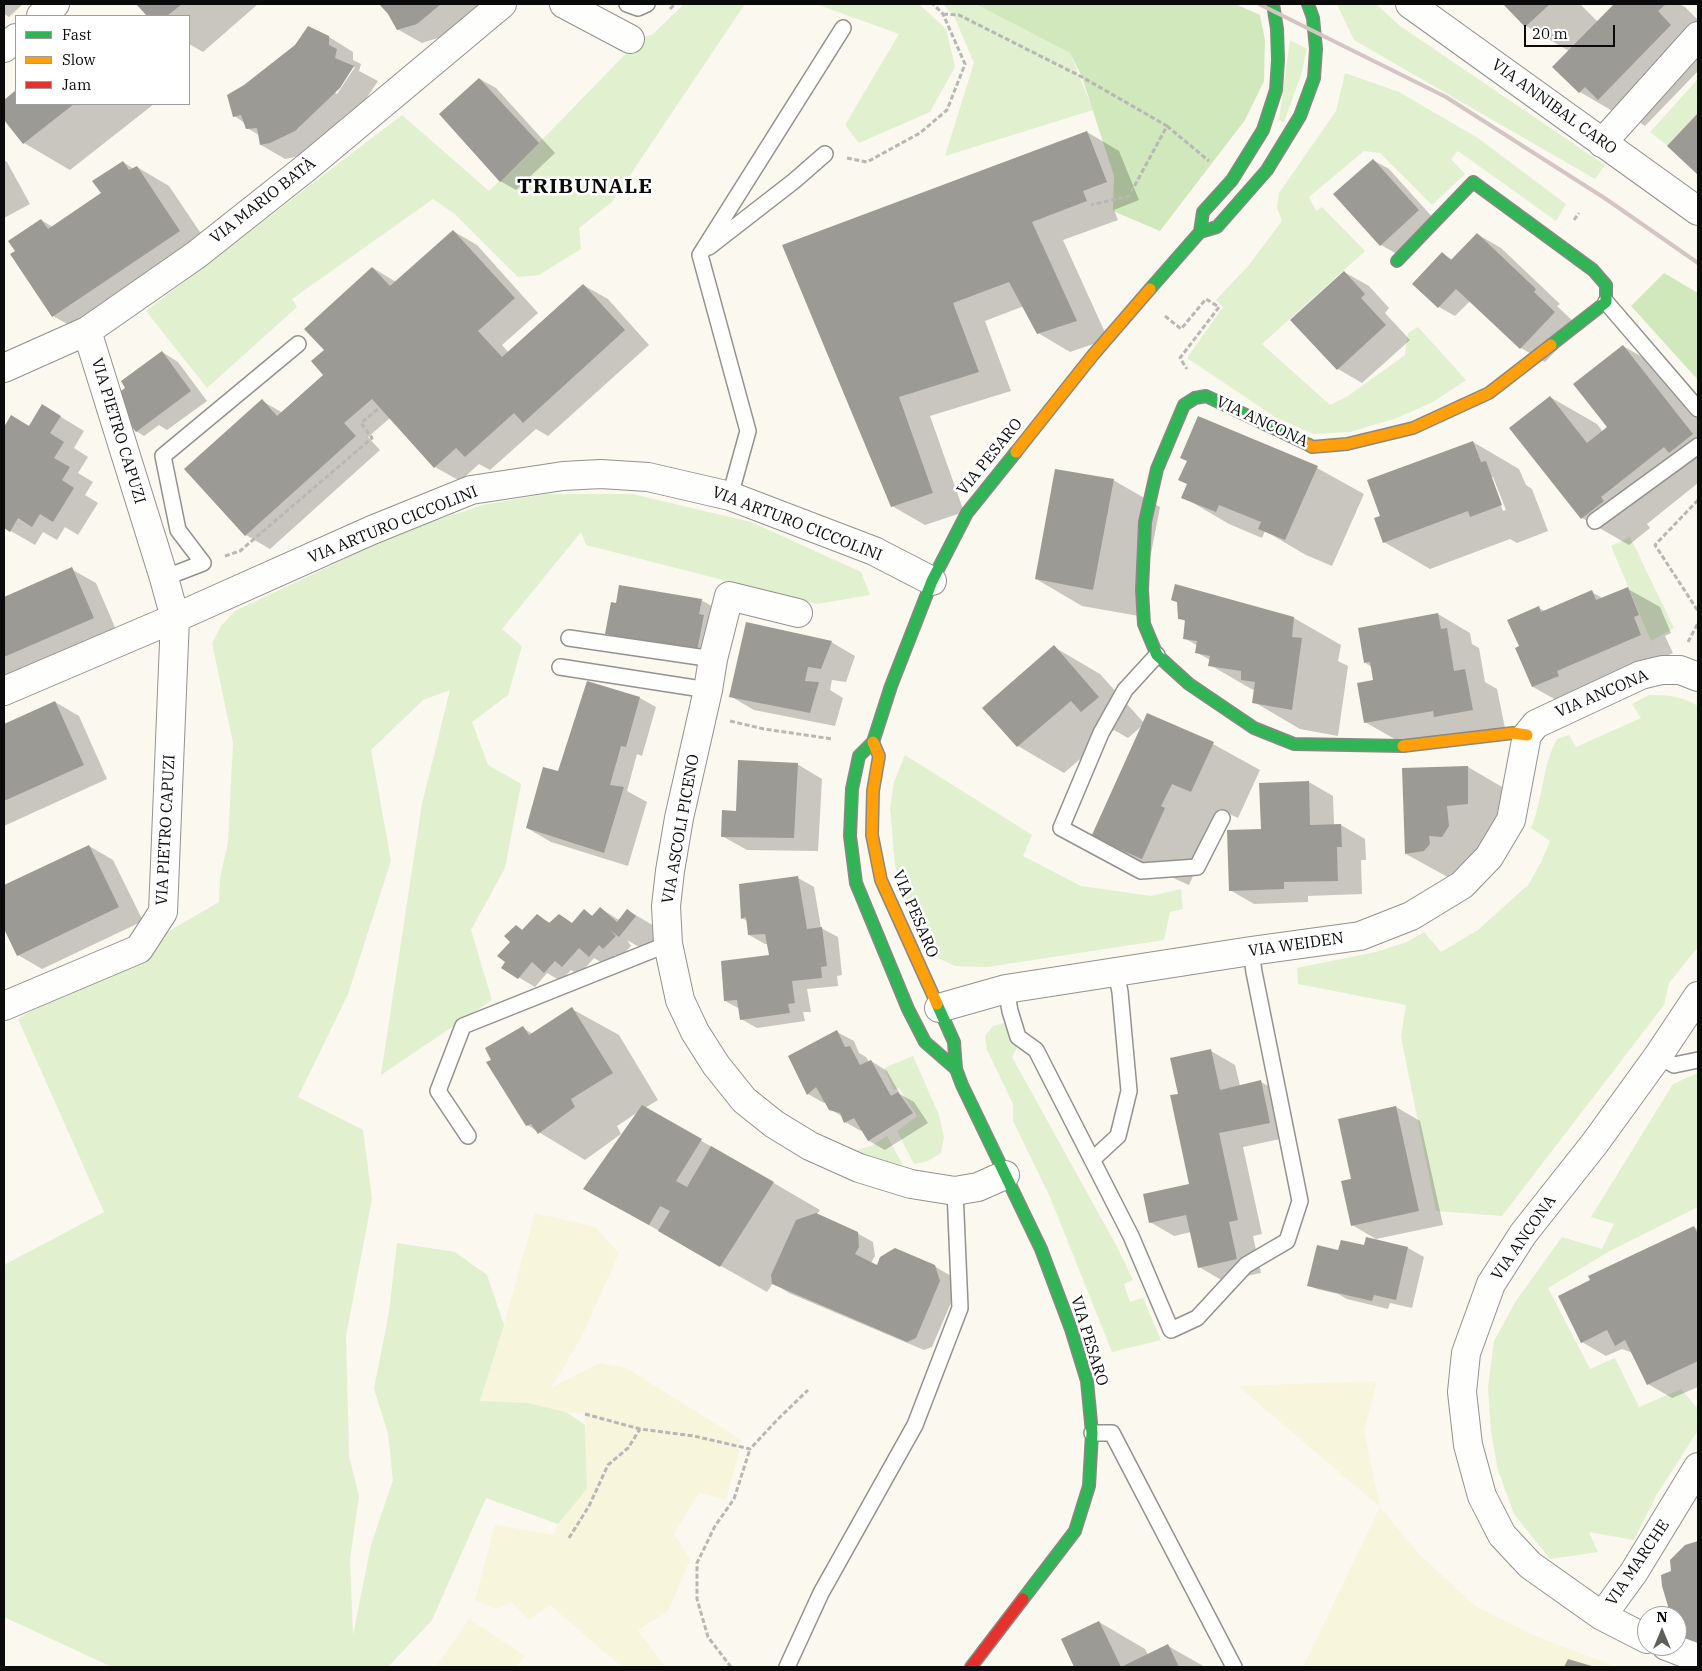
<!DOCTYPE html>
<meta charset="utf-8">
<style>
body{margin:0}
#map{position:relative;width:1702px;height:1671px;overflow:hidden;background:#faf8ef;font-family:"IBM Plex Serif",serif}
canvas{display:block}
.frame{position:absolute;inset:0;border:5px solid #0b0b0b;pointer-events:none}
.legend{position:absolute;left:15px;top:15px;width:175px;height:90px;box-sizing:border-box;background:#fff;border:1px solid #9d9d9d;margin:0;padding:6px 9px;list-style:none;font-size:15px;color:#0b0b0b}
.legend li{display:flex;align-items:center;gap:10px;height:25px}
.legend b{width:25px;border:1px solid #9d9d9d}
.north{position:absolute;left:1637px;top:1606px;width:50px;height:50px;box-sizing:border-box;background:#fff;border:1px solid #9d9d9d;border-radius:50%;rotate:0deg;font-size:14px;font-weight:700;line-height:20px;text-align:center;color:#0b0b0b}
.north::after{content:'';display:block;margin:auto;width:18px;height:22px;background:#5f5e5b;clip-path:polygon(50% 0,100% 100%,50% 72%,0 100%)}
.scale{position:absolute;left:1524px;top:25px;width:91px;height:22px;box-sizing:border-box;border:2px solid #0b0b0b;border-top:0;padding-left:6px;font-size:15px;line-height:18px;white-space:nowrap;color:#0b0b0b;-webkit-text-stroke:4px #fff;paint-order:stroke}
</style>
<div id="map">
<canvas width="1702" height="1671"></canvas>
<div class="frame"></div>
<ul class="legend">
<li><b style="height:6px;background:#30b455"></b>Fast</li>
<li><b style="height:6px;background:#ff9f0a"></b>Slow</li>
<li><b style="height:6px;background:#e5322d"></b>Jam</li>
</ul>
<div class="north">N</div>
<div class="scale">20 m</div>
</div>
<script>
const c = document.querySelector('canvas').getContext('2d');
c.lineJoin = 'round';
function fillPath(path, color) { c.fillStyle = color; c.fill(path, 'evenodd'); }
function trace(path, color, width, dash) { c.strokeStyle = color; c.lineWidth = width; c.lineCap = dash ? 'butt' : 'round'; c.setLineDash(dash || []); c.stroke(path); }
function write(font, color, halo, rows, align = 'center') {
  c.font = font + ' "IBM Plex Serif",serif'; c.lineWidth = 5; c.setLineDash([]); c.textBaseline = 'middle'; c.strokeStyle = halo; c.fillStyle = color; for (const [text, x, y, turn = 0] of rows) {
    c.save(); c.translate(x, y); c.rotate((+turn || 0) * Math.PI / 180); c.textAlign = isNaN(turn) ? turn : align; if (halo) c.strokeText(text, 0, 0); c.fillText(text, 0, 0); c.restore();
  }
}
fillPath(new Path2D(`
 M535 1213 595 1227 619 1253 581 1338 551 1388 600 1363 626 1368 740 1439 739 1452 726 1499 699 1493 674 1534 690 1560 668 1611 638 1630 665 1667H622L550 1605 529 1620 511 1602 496 1609 475 1600 495 1525 554 1535 558 1524 587 1489 585 1414 566 1412 528 1403 480 1402 504 1325Z
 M1377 1381 1364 1431 1380 1507 1416 1551 1475 1606 1533 1635 1616 1667H1303L1380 1507 1238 1386Z
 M469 1619 525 1656 516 1667H436Z`), '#f7f5db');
fillPath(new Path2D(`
 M684 4H745L612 202 579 228 581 249 539 275 518 277 456 215 433 199 292 299 297 307 207 388 146 311 402 115 489 191 539 143 642 37 652 35Z
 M816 4H919L946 29 955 67 930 112 859 143 845 125 899 34Z
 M943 4H975L1070 53 1093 110 945 156 974 63 954 16Z
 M1337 4H1376L1400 26 1605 165 1595 179 1354 40Z
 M1290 40 1307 49 1301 75 1284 122 1279 120Z
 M1345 73 1399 92 1478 138 1566 204 1556 221 1458 151 1451 159 1465 174 1432 205 1380 153 1364 151 1309 197 1316 211 1322 207 1365 251 1262 344 1330 405 1348 396 1405 355 1408 333 1418 327 1466 380 1433 402 1397 418 1350 432 1314 434 1275 417 1187 358 1223 307 1216 300 1249 265 1282 221 1277 208 1279 193 1336 111Z
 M1698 79V113L1668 146 1650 132Z
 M546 494H632L751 522 861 572 870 595 817 604 586 545 581 532 502 629 522 646 508 695 472 722 488 765 521 784 505 868 471 930 492 1000 381 1075 422 804 450 690 423 700 371 750 391 861 348 994 298 1097 363 1130 372 1199 346 1336 349 1456 359 1496 350 1559 353 1635 371 1545 393 1480 388 1433 374 1389 389 1312 397 1243 455 1252 487 1275 504 1325 480 1401 528 1403 566 1412 585 1425 587 1489 558 1524 486 1498 432 1620 388 1667H112L4 1617V1265L104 1212 18 1019 219 902 220 878 228 842 233 743 212 643 221 626 235 611 404 531 483 505Z
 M1630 537 1674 628 1651 641 1611 546Z
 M1649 695C1670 695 1680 696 1698 706V947L1669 983 1664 1005 1502 1216 1436 1211 1401 1037 1406 1005 1298 984 1297 968 1376 952 1407 942 1424 932 1441 952 1478 930 1529 884 1542 860 1550 841 1531 828C1543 800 1542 766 1557 739L1569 735 1576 747 1641 718 1632 704Z
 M905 755 1032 835 1023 856 1081 886 1151 896 1181 889 1183 909 1170 912 1164 940 987 967 955 966 940 959 932 952 903 895 895 865 890 808 894 782Z
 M1004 1023 1017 1048 1012 1057 1116 1245 1133 1280 1124 1284 1130 1302 1143 1298 1161 1340 1112 1352 1050 1197 1013 1121V1104L987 1050 985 1036 993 1026Z
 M913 1056 939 1115 944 1137 941 1153 928 1161 914 1164 897 1131 917 1116 899 1088 894 1090 884 1068Z
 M1698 1073V1207L1610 1251 1548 1288 1590 1369 1615 1358 1639 1407 1681 1389 1698 1409 1697 1432 1657 1494 1634 1540 1589 1532 1598 1552 1550 1559 1514 1514 1498 1470 1491 1432 1488 1388 1494 1341 1516 1301 1562 1237 1602 1249 1614 1224 1591 1217 1673 1084Z
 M887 1136 903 1165 881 1160 854 1151 871 1146Z`), '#e1f0cf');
fillPath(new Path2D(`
 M975 4H1235L1260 15 1265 40 1264 81 1245 120 1160 231 1113 211 1114 176 1082 77 1070 53Z
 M1664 273 1698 293V380L1631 306Z`), '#d1e8bc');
fillPath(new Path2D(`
 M4 4H23L9 17 4 14Z
 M138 4H258L203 52 189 44V16H149Z
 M381 4H482L441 37 422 43 397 29 389 13Z
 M1504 4H1580L1598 22 1615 4H1679L1685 7 1698 20V71L1645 126 1629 116 1626 119 1580 92 1554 67 1569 51 1526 26Z
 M329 37 353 52V60L361 64 359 71 378 81 364 102 319 144 295 157 285 159 261 145 259 135 247 128 245 123 234 116ZM352 67H355L337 94 335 93Z
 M480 79 496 88 555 153 516 190 500 181Z
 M16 91V104H154L70 170 24 143 4 118V101Z
 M1698 115V173L1669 146Z
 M1087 132 1119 151 1139 200 1114 210 1118 220 1063 240 1108 339 1070 352 1038 333 1024 306 985 321 1011 391 930 416 964 512 925 525 892 506 783 246Z
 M4 160 7 162 30 204 4 218Z
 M1373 160 1389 169 1435 220 1397 254 1381 245Z
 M123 162 134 169 137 167 169 186 212 250 85 334 53 316 16 251 41 220 53 227 102 193Z
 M453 231 477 245 538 313 502 345 509 353 583 285 608 299 649 345 548 436 536 429 490 470 479 464 460 481 435 467 390 418 368 437 380 450 270 549 246 535 262 401 283 413 325 375V350L373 268 396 282Z
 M1477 234 1501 248 1560 304 1557 306 1579 327 1545 362 1521 348 1470 301 1455 316 1439 307 1414 284 1442 254 1453 260Z
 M1344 272 1369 286 1389 308 1385 313 1410 340 1362 383 1338 369 1292 320Z
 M1623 346 1670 373 1698 409V483L1647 524 1650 528 1629 545 1582 518 1550 397 1597 424 1603 432 1609 427Z
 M162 352 178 362 207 401 167 430 159 425 144 436 136 431 127 388Z
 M43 406 84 431 74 448 88 457 78 473 93 482 85 495 98 503 78 535 65 527 57 540 43 532 35 545 4 527V430L12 417 30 427Z
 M1198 418 1317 468 1364 494 1332 566 1306 555 1265 531 1262 538 1229 524 1183 497 1188 484V461Z
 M1473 442 1519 469 1526 485 1532 489 1548 531 1517 543 1510 539 1430 569 1384 542 1382 517ZM1490 477H1493L1506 510 1503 511Z
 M1113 480 1160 507 1139 616 1082 606 1036 579Z
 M71 569 96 583 117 632 4 682V598Z
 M1176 586 1294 618 1341 645 1338 661 1348 666 1338 736 1300 729 1254 702 1255 691 1210 665V660L1196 652 1198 646 1184 638 1186 622 1180 618 1179 603 1172 600Z
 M1628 589 1660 607 1671 633 1665 636 1673 653 1588 690 1565 705 1533 687 1520 647 1539 608 1545 611 1592 592 1604 599Z
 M701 600 717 609 713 660 623 643 607 634Z
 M1438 614 1470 633 1472 644 1479 648 1485 682 1497 689 1505 728 1398 741 1365 722 1375 681 1372 667 1365 663Z
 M831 642 855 656 846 682 832 680 830 690 843 698 835 726 754 710 730 696Z
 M1054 647 1100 674 1144 723 1213 744 1260 770 1238 818 1219 809 1207 834 1211 836 1189 885 1139 863 1093 836 1143 725 1128 738 1114 730 1064 773 1018 746 984 708Z
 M587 682 640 698 656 707 642 756 637 754 627 791 647 802 628 866 551 842 527 828 558 773Z
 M55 702 79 716 107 779 4 826V725Z
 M797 764 822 779 818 851 747 850 722 836Z
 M1468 767 1514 794 1489 863 1453 880 1406 854Z
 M1309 782 1333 796 1334 825H1341L1365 839 1366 860H1361L1362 894 1308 896V902L1254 904 1230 890 1262 831Z
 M89 846 113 860 143 921 42 969 18 955 4 926V887Z
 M798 878 814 887 821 928 838 937 842 975 837 976 838 986 807 989 811 1012H803L805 1021 757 1028 741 1019 740 1009 725 1001 770 956 768 944H765L749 935 747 921 742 918Z
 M600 908 619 920 627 910 673 937 666 963 627 940 631 946 620 957 615 955 606 965 594 958 579 975 571 970 561 981 547 973 535 987 503 968 507 962 516 926 523 930 537 916 551 923 573 924 584 911 593 916Z
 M572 1009 619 1035 658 1100 645 1108 820 1210 816 1215 857 1233 873 1242 875 1256 871 1263 878 1266H934L951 1276 956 1291 932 1347 924 1350 789 1293 773 1283 767 1292 631 1215 638 1112 617 1126 621 1134 585 1160 527 1125 492 1060 523 1028 533 1034Z
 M837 1032 854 1041 859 1053 866 1057 869 1062 871 1061 887 1071 900 1094 914 1102 928 1123 885 1150 869 1141 863 1130 861 1131 845 1122 843 1117 830 1109 826 1102 824 1103 808 1094 789 1056Z
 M1211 1051 1235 1065 1240 1086 1261 1082 1286 1096 1294 1136 1243 1147 1262 1234 1253 1236 1261 1273 1223 1281 1199 1267 1191 1232 1174 1236 1150 1222 1191 1185 1179 1095Z
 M1396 1107 1420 1121 1443 1225 1376 1239 1352 1225 1353 1180Z
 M1694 1227 1698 1230V1387L1672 1398 1648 1384 1633 1353 1622 1349 1606 1356 1582 1342Z
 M1365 1247 1408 1248 1424 1257 1412 1308 1390 1303 1388 1309 1347 1299 1338 1294 1317 1289 1309 1285 1338 1252Z
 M1698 1542V1646L1678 1634 1677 1616H1672V1572L1686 1546Z
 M1099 1622 1145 1649 1148 1655 1168 1646 1205 1667H1076L1062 1639Z`), '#0003');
fillPath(new Path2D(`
 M136 4H182L167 16H147Z
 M379 4H441L417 24 397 30 388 14Z
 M1503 4H1550L1525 27Z
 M1614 4H1664L1665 5 1658 11 1671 25 1598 100 1585 87 1579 93 1552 67Z
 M308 26 329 36V45L337 49 335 58 354 66 340 88 295 131 270 143 260 145 257 128 246 129 241 115 233 117 227 95 244 85 295 45Z
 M479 78 539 143 500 182 439 114Z
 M16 90V104H74L23 144 4 120V100Z
 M1698 113V175L1667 146Z
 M1087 131 1107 182 1083 191 1087 201 1032 222 1077 321 1037 334 1009 282 953 303 979 372 899 397 933 493 891 507 782 245Z
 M1373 159 1419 210 1380 246 1333 194Z
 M123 161 129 170 137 166 180 231 52 317 10 254 15 251 8 241 41 219 48 229 101 193 92 181Z
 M453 230 515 298 478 331 502 357 583 284 625 330 523 423 514 413 465 457 456 448 434 468 372 399 344 423 356 436 245 536 184 469 262 399 277 416 323 375 311 361 324 350 304 329 372 267 390 286Z
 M1477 233 1536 289 1534 292 1555 312 1520 349 1456 289 1438 308 1412 284 1442 252 1451 260Z
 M1344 271 1365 294 1361 298 1386 325 1337 370 1290 320Z
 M1623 345 1693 434 1669 453 1664 447 1601 497 1604 501 1581 519 1509 428 1550 396 1587 443 1607 427 1573 384Z
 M162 351 191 391 136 432 110 399 125 388 121 381Z
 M42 404 61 416 50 433 64 442 54 458 70 467 62 480 74 488 53 522 40 514 32 527 18 518 10 532 4 528V427L11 415 29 426Z
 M1198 416 1318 466 1285 540 1258 529 1261 522 1219 505 1216 512 1181 498 1187 484 1178 480 1187 461 1180 458Z
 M1473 441 1481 462 1486 461 1502 505 1470 517 1468 511 1383 543 1374 518 1380 516 1367 480Z
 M1055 469 1114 479 1093 590 1035 579Z
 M72 567 94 618 4 657V597Z
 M1175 584 1294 617 1292 637 1302 638 1292 710 1252 703 1255 682 1241 680V671L1208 666 1210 656 1195 653 1197 641 1183 639 1185 620 1178 619 1177 602 1171 600Z
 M619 585 702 599 699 614 704 615 697 651 635 644 636 640 605 634 611 602 616 603Z
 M1628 587 1639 615 1634 617 1641 635 1557 671 1559 676 1532 687 1515 648 1519 646 1507 620 1539 606 1541 612 1592 590 1596 600Z
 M1438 613 1441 629 1447 628 1454 671 1465 669 1473 710 1434 717 1433 711 1364 723 1357 683 1373 680 1370 662 1364 663 1358 628Z
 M746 622 832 641 821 669 808 667 805 681 819 682 810 713 729 697Z
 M1054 645 1099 697 1081 712 1071 701 1017 747 982 708Z
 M587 681 640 697 626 747 621 746 610 785 624 787 604 853 526 828 543 767 558 771Z
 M55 701 84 765 4 801V724Z
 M1147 713 1214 742 1191 792 1172 784 1161 806 1165 808 1142 859 1091 837Z
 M738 760 798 763 794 838 721 837 722 810 736 811Z
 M1468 766V804L1447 806 1449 826 1442 837 1429 836 1430 844 1424 851 1405 854 1402 768Z
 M1309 781 1310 825 1341 824 1342 847H1337L1338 881 1284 882V889L1229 891 1227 830 1261 829 1259 783Z
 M89 845 119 907 17 956 4 929V885Z
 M798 876 807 929 822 927 827 966 821 967 822 978 792 981 795 1003 788 1004 790 1013 740 1020 737 1000 724 1001 721 961 769 955 765 934 748 935 746 917 741 919 739 884Z
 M600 907 617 922 627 909 636 916 619 937 610 930 616 936 603 949 599 945 589 957 579 948 562 967 555 961 544 973 532 962 518 979 501 968 505 962 497 956 510 942 504 936 516 925 522 930 537 914 549 923 559 914 572 923 584 909 592 916Z
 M572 1007 613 1073 571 1099 575 1107 538 1134 531 1124 526 1126 486 1062 491 1060 485 1048 523 1026 529 1035Z
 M837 1030 845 1047 850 1046 860 1065 871 1060 891 1096 898 1092 913 1113 868 1141 854 1118 844 1123 840 1113 829 1110 816 1087 807 1095 788 1056Z
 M1211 1049 1220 1090 1261 1080 1270 1123 1219 1133 1238 1220 1229 1222 1237 1259 1198 1268 1186 1215 1149 1223 1143 1194 1189 1184 1170 1095 1178 1094 1170 1058Z
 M642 1105 702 1139 676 1181 687 1187 711 1146 774 1182 720 1267 658 1231 670 1211 660 1206 649 1225 583 1189Z
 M1396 1106 1419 1211 1351 1226 1341 1181 1351 1179 1338 1119Z
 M816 1213 858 1232 859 1247 855 1254 877 1265 880 1257 895 1248 935 1265 940 1281 916 1338 907 1342 772 1284 771 1275 796 1220Z
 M1694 1226 1698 1235V1361L1647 1385 1625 1340 1615 1346 1607 1330 1581 1343 1558 1296 1590 1280 1588 1276Z
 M1366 1237 1408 1247 1396 1300 1374 1295 1372 1301 1307 1286 1317 1245 1338 1250 1341 1240 1364 1245Z
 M1698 1541V1642L1677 1635V1616H1671L1662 1586 1661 1575 1671 1571 1670 1560 1685 1545Z
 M1099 1621 1121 1667 1168 1644 1179 1667H1074L1061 1639Z
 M1568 1659 1595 1667H1564Z`), '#9c9a95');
const lane = new Path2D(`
 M627 4 638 8 647 4
 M709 247 794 181 825 154
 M1606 302 1698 409
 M730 496 748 431 700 255 843 28
 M1595 521 1698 446
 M164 578 203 563 178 530 163 456 298 344
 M569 638 713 659
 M1157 655 1125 690 1101 733 1061 828 1141 871 1197 867 1222 818
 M560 667 708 690
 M1006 989 1010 1011 1018 1037 1036 1050 1131 1236 1171 1330 1197 1318 1246 1265 1287 1241 1300 1201 1254 972 1251 951
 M1658 1056 1674 1065 1698 1060
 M468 1136 438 1091 463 1026 668 944
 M1092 1160 1118 1136 1129 1091 1120 992 1116 972
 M1092 1433H1112L1234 1667
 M787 1667 821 1593 915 1425 960 1308 955 1191`);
const street = new Path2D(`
 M564 4 630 39
 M1410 4 1698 211
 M41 16 55 4
 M4 48 16 38
 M1602 143 1698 36
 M4 368 87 331 196 255 307 167 502 4
 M798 613 729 596 713 659 708 690 679 818 670 871 666 906 668 944 680 1000 695 1032 716 1065 744 1100 774 1124 810 1146 859 1168 911 1184 955 1191 978 1187 1005 1175
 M4 691 175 618 372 530 471 490 563 476 601 474 648 477 730 496 874 551 932 581
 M4 1006 139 949 163 912 175 618 164 578 87 331
 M939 1008 1006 989 1251 951 1360 936 1411 916 1462 885 1489 857 1511 820 1527 735 1536 724 1641 675 1662 670H1680L1698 677
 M1602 1616 1634 1572 1698 1467
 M1647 1639 1602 1616 1530 1565 1502 1535 1482 1496 1468 1445 1462 1392 1466 1353 1491 1284 1523 1234 1595 1143 1658 1056 1698 996
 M1666 1646 1698 1658`);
const fast = new Path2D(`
 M1200 232 1203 212 1232 180 1263 130 1276 90 1278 60 1277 29 1273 4
 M1397 261 1473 182 1593 270 1606 285V302L1551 345
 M1150 289 1200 232 1217 227 1267 170 1300 116 1314 78 1316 49 1313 18 1308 4
 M1309 445 1206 396 1195 398 1184 405 1157 469 1145 522 1142 590 1144 624 1157 655 1189 684 1254 728 1294 744 1403 746
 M937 1004 954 1042 956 1069 962 1085 1041 1249 1071 1329 1087 1381 1092 1433 1089 1486 1075 1531 1023 1599
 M956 1069 925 1042 908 1009 856 883 850 836 852 789 859 756 873 742 891 686 932 581 967 513 1016 452`);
const slow = new Path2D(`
 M1309 445 1312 447 1347 444 1413 428 1489 393 1551 345
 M1016 452 1093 355 1150 289
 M873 742 879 756 873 791 872 835 881 880 937 1004
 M1403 746 1513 733 1527 735`);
const jam = new Path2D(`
 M971 1667 1023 1599`);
trace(lane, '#93928e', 18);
trace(street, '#93928e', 30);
trace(fast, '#898884', 14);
trace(slow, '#898884', 14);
trace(jam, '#898884', 14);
trace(new Path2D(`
 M670 9 675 4
 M943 14 959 15 1082 77 1167 126 1129 196 1091 205
 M1167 126 1209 161
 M847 158 867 162 920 133 947 110 965 64 943 14 933 4
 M1574 220 1579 213
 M1165 316 1181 329 1206 299 1219 307 1180 358 1187 369
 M1698 500 1655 545 1698 611
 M225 556 240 551 372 438 361 423 379 408
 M1688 642 1698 623
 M730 721 764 729 833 739
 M585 1414 640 1429 694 1436 750 1449 778 1419 808 1390
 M569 1538 589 1506 608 1465 628 1448 640 1429
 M731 1667 708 1637 697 1599V1563L715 1526 734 1499 750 1449`), '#b7b7b5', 3, [5, 2.5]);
trace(lane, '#fefefd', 15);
trace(street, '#fefefd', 28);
trace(fast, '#30b455', 11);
trace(slow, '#ff9f0a', 11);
trace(jam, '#e5322d', 11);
trace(new Path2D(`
 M1259 4 1446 97 1606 199 1698 263`), '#d6c4c3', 4);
write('16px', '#0b0b0b', '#fff', [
 ["VIA ANNIBAL CARO",1554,107,36],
 ["VIA MARIO BATÀ",263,201,-38],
 ["VIA ANCONA",1262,422,25],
 ["VIA PIETRO CAPUZI",118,431,73],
 ["VIA PESARO",990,457,-51],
 ["VIA ARTURO CICCOLINI",797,524,21],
 ["VIA ARTURO CICCOLINI",393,525,-22],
 ["VIA ANCONA",1602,694,-23],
 ["VIA ASCOLI PICENO",681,829,-80],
 ["VIA PIETRO CAPUZI",166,830,-87],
 ["VIA PESARO",915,914,67],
 ["VIA WEIDEN",1296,945,-8],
 ["VIA ANCONA",1524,1238,-55],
 ["VIA PESARO",1089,1341,73],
 ["VIA MARCHE",1638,1563,-56]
]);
c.letterSpacing = '1px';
write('bold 21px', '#0b0b0b', '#fff', [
 ["TRIBUNALE",585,187]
]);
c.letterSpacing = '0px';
</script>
